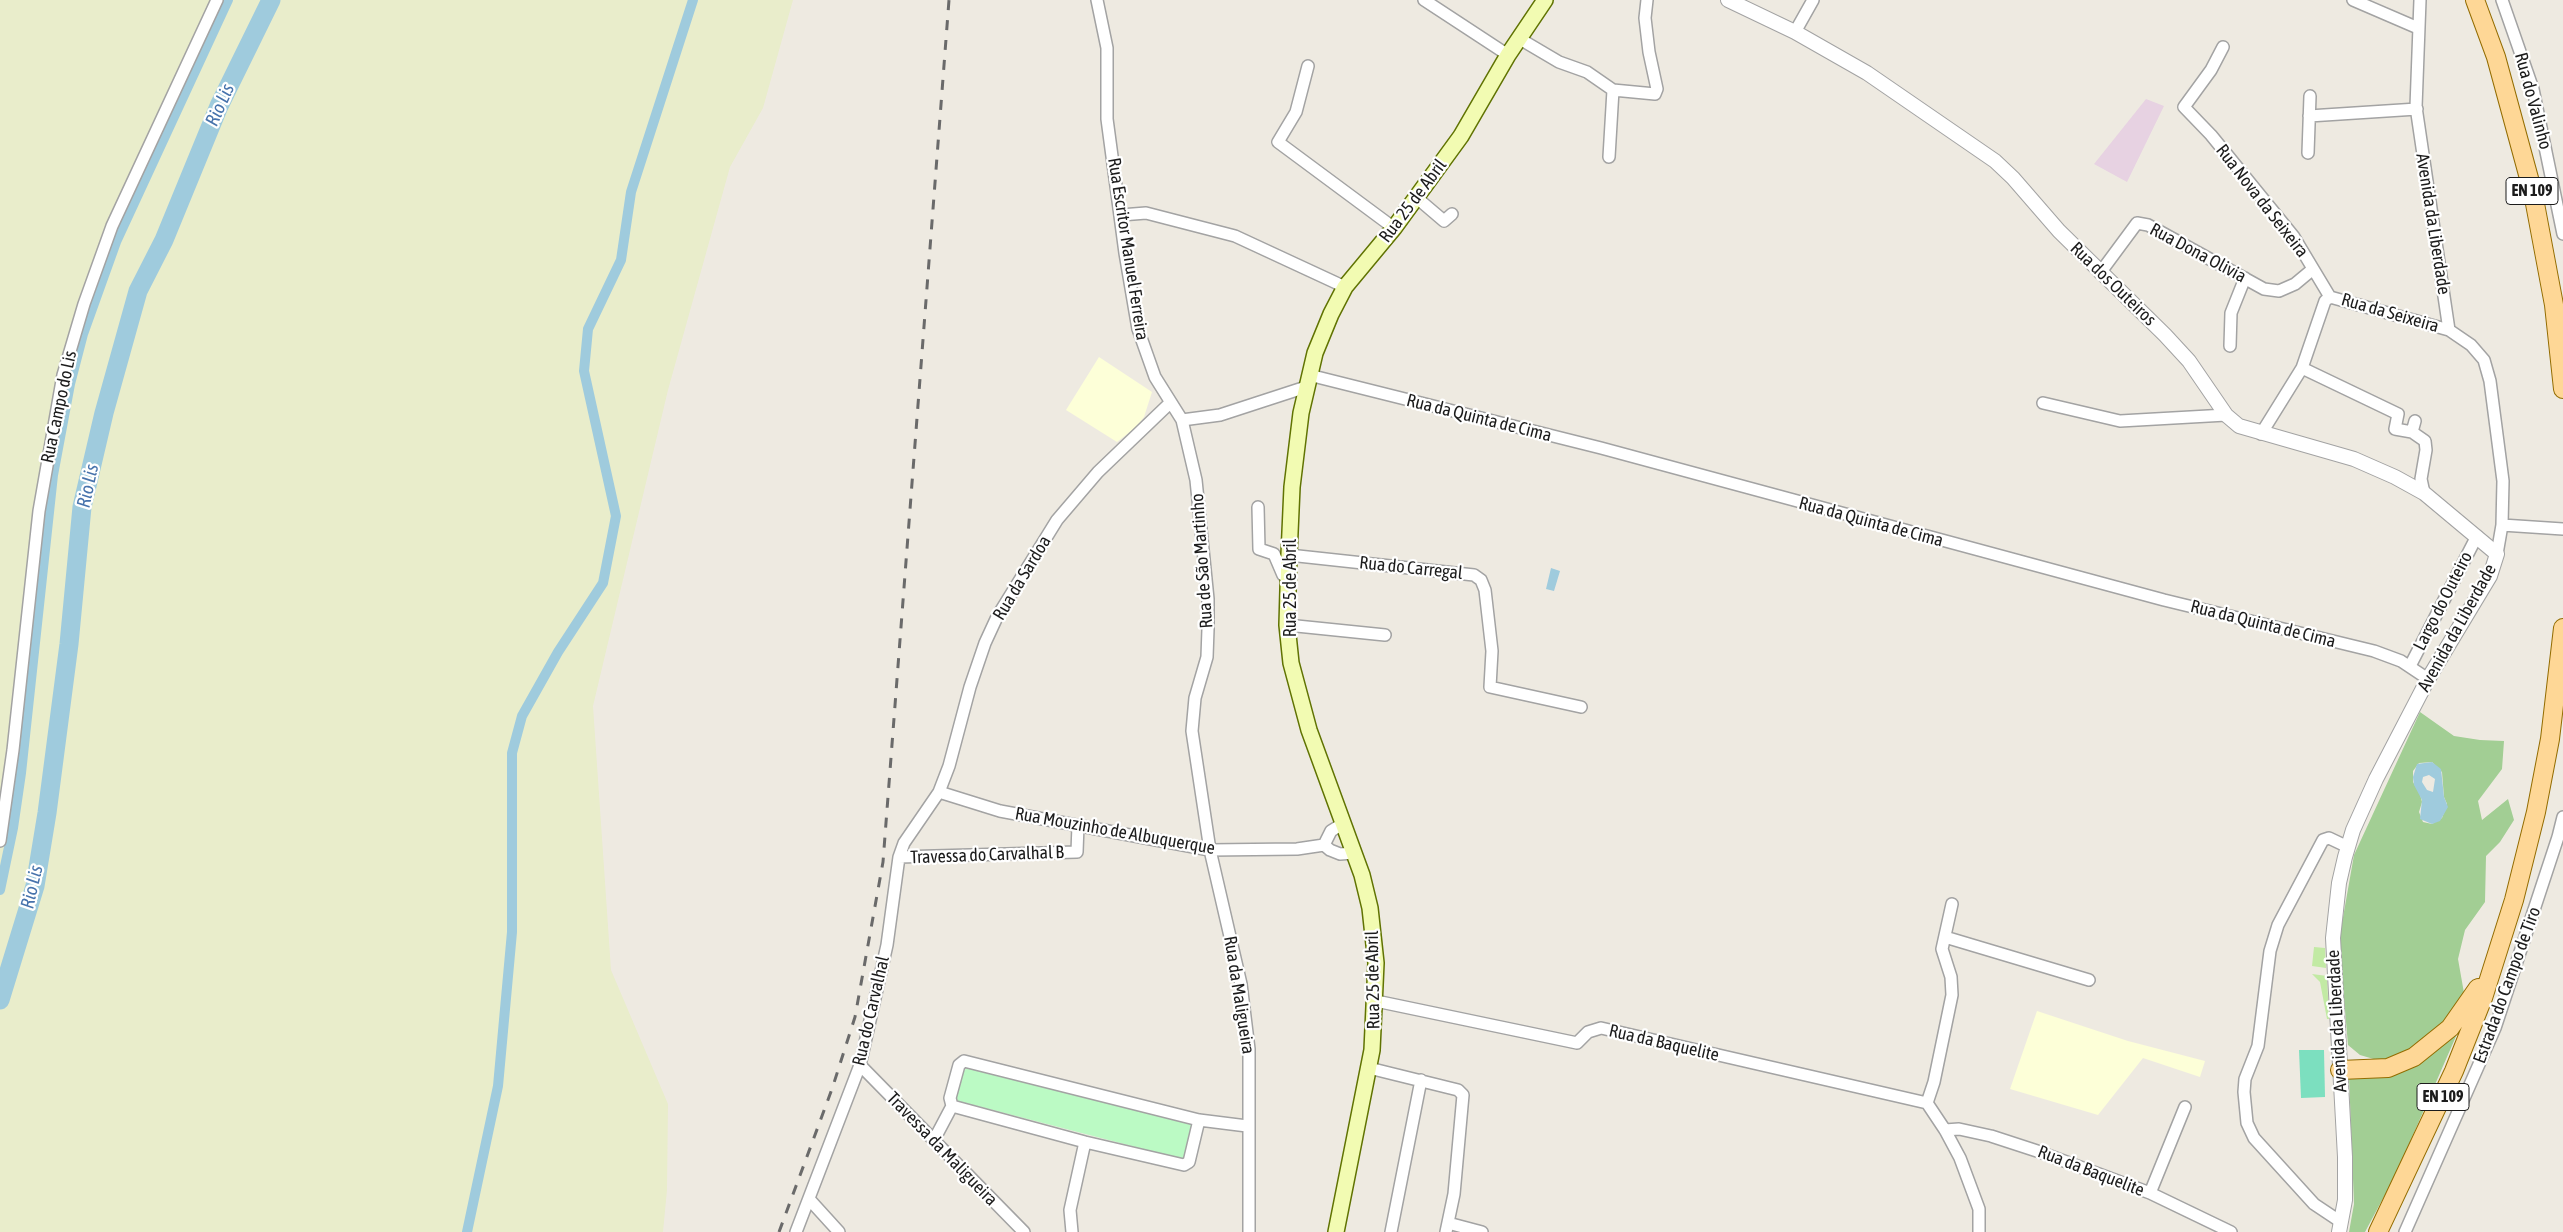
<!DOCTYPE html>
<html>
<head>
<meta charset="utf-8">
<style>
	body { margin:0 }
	canvas { display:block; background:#eeeae1 }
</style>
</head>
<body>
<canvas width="2563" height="1232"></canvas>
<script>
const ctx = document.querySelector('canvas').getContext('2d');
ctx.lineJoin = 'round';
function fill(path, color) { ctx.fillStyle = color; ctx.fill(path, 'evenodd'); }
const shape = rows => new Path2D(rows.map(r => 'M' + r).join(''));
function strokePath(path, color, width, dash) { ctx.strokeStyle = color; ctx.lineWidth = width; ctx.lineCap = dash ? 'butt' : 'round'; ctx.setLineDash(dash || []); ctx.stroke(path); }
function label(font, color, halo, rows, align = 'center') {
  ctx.font = font + ' "Asap Condensed",sans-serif'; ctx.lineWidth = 4.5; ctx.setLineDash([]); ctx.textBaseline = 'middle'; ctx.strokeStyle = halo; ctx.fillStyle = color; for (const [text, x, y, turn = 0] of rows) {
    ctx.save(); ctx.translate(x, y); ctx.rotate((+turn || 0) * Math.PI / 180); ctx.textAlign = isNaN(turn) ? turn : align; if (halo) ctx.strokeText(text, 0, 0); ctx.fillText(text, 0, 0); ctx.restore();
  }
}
fill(shape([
	[2146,99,2164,106,2127,182,2094,164]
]), '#e7d2e2');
fill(shape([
	[1099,357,1152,392,1144,417,1136,427,1117,442,1066,410],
	[2037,1011,2128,1041,2205,1061,2200,1077,2143,1058,2098,1115,2010,1089]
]), '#fdffd8');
fill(shape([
	[0,0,793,0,763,108,730,167,668,390,593,706,611,970,668,1104,667,1190,663,1232,0,1232]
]), '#e9edcb');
fill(shape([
	[2314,947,2325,948,2326,968,2312,966],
	[2312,974,2327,976,2329,1019,2327,1019,2320,982]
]), '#c2eaa4');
fill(shape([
	[2420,712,2454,736,2480,740,2504,741,2502,769,2478,801,2482,820,2508,799,2514,820,2500,842,2486,856,2485,902,2465,930,2458,959,2464,993,2436,1032,2416,1048,2387,1059,2377,1060,2360,1055,2348,1045,2339,940,2354,855],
	[2432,762,2442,772,2444,797,2447,804,2442,818,2432,824,2423,822,2419,812,2422,802,2420,794,2413,782,2413,771,2419,763],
	[2457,1034,2396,1174,2365,1232,2349,1232,2354,1204,2349,1077,2424,1058]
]), '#a2ce94');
fill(shape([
	[970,1066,1191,1124,1194,1126,1185,1157,1182,1159,958,1101,956,1095,963,1071]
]), '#bbfac4');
fill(shape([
	[2299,1050,2324,1050,2325,1097,2301,1098]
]), '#7cdfbf');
fill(shape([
	[1551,568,1560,571,1554,591,1546,589],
	[2432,762,2441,769,2444,797,2448,807,2440,821,2432,824,2420,819,2422,800,2414,785,2413,777,2417,764],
	[2429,775,2435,779,2433,792,2427,790,2422,782,2423,777]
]), '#9fcbdd');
strokePath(shape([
	[0,890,13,828,21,773,53,475,70,384,83,334,116,242,228,0],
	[467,1232,498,1086,512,932,512,753,522,716,558,652,603,583,616,516,584,371,588,329,621,260,631,192,693,0]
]), '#9fcbdd', 10);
strokePath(shape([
	[0,1000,35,886,47,813,69,644,82,507,104,413,138,291,164,240,219,106,271,0]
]), '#9fcbdd', 19);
const minor = shape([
	[1097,0,1107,48,1107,119,1125,253,1138,329,1155,377,1182,420,1196,480,1208,599,1208,629,1207,657,1195,698,1192,731,1210,850,1241,984,1249,1049,1249,1232],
	[1424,0,1508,55],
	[2353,0,2418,28],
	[2420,0,2416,107,2449,330],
	[2502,0,2533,89,2563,234],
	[1795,32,1813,0],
	[1520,39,1559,62,1587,72,1613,90,1655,94,1657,89,1649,52,1645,18,1647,0],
	[2223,47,2211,70,2184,107,2211,135,2294,237,2330,297],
	[1308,66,1296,112,1278,142,1394,228],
	[2309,116,2417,109],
	[2308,153,2310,96],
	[1609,157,1613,90],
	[1417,198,1444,221,1452,214],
	[1121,215,1146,213,1235,236,1345,287],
	[2100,273,2137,223,2148,225,2264,289,2279,291,2295,284,2313,269],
	[2330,297,2449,330,2471,345,2484,360,2490,381,2503,481,2502,525,2497,554],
	[2230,346,2231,313,2245,278],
	[2302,368,2398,414,2395,429,2412,432],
	[1309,375,1601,448,2164,600,2374,651,2401,661,2428,679],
	[2043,403,2120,421,2226,415],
	[1182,420,1220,415,1306,387],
	[2415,421,2412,432,2425,441,2426,450,2421,479,2424,493],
	[2261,434,2302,368,2325,301,2330,297],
	[1258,507,1259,549,1274,554,1283,575,1288,577],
	[2502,525,2563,529],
	[1289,555,1474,575,1481,580,1485,590,1492,651,1490,687,1581,707],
	[1287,625,1385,635],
	[2410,666,2477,536],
	[939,792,1000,811,1210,850,1297,849,1324,845],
	[0,841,13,750,39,511,63,375,84,304,112,226,217,0],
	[1324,845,1330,850,1340,854,1354,853],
	[1324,845,1331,831,1344,823],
	[899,857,1077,852,1078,825],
	[1952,904,1942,949,1951,977,1952,995,1934,1082,1927,1103,1945,1130,1960,1158,1979,1209,1979,1232],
	[1945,937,2089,980],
	[1376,1001,1577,1043,1588,1032,1601,1028,1927,1103],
	[860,1065,1024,1232],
	[1369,1068,1458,1090,1463,1095,1454,1194,1446,1232],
	[1199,1120,1189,1162,1184,1165,1085,1142,952,1106,950,1098,959,1065,964,1061,1199,1120,1247,1126],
	[1945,1130,1959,1129,1991,1136,2037,1151,2150,1193,2231,1232],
	[934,1140,952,1106],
	[2150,1193,2185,1107],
	[809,1199,839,1232],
	[2341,1222,2314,1204,2254,1138,2247,1123,2244,1092,2245,1079,2258,1046,2270,951,2278,925,2323,840,2329,838,2348,847],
	[1448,1223,1482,1232],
	[796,1232,860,1065,887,945,899,857,904,843,939,792,949,766,970,687,985,643,997,617,1057,520,1098,472,1170,403],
	[1072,1232,1070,1210,1085,1142],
	[1391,1232,1421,1080],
	[2405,1232,2495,1028,2558,837,2563,817]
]);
const tertiary = shape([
	[1728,0,1795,32,1867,73,1995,161,2013,178,2059,231,2165,335,2189,361,2226,415,2239,426,2354,459,2395,477,2424,493,2497,554,2490,576,2428,679,2376,779,2353,830,2345,857,2339,883,2333,938,2345,1157,2345,1200,2339,1232]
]);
const secondary = shape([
	[1336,1232,1372,1050,1376,963,1370,908,1362,875,1309,730,1291,663,1287,625,1289,555,1292,487,1301,413,1315,353,1331,314,1345,287,1394,228,1461,136,1508,55,1545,0]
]);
const primary = shape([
	[2475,0,2496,57,2533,193,2554,305,2563,389],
	[2340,1070,2388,1068,2414,1057,2450,1028,2478,988],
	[2378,1232,2454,1071,2483,998,2514,900,2536,812,2550,739,2563,628]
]);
strokePath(minor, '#a3a3a3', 14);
strokePath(tertiary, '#a3a3a3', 16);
strokePath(secondary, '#607302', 18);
strokePath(primary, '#936c00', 20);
strokePath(minor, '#fff', 11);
strokePath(tertiary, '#fff', 14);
strokePath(secondary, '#f2fbb2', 15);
strokePath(primary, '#fed796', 18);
strokePath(shape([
	[779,1232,832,1089,855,1017,883,862,949,0]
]), '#6a6a6a', 3, [10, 10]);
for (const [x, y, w] of [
	[2532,191,52],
	[2443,1097,52]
]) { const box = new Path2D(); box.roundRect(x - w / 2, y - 13.5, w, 27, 4); ctx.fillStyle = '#fff'; ctx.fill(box); strokePath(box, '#1c1c1c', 1); }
label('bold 16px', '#1c1c1c', null, [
	["EN 109",2532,191],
	["EN 109",2443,1097]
]);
label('18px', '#1c1c1c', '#fff', [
	["Rua do Valinho",2533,101,75],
	["Rua 25 de Abril",1413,201,-53],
	["Rua Nova da Seixeira",2262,201,52],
	["Avenida da Liberdade",2433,224,81],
	["Rua Escritor Manuel Ferreira",1128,249,81],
	["Rua Dona Olivia",2198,253,28],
	["Rua dos Outeiros",2113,284,44],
	["Rua da Seixeira",2390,313,16],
	["Rua Campo do Lis",59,407,-78],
	["Rua da Quinta de Cima",1479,418,14],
	["Rua da Quinta de Cima",1871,522,15],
	["Rua de São Martinho",1202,561,-94],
	["Rua do Carregal",1411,568,6],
	["Rua da Sardoa",1022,578,-59],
	["Rua 25 de Abril",1290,588,-90],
	["Largo do Outeiro",2443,601,-63],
	["Rua da Quinta de Cima",2263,624,14],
	["Avenida da Liberdade",2457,628,-61],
	["Rua Mouzinho de Albuquerque",1115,831,10],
	["Travessa do Carvalhal B",987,855,-2],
	["Rua 25 de Abril",1373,980,-91],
	["Estrada do Campo de Tiro",2507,985,-70],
	["Rua da Maligueira",1239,995,81],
	["Rua do Carvalhal",871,1011,-77],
	["Avenida da Liberdade",2337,1021,-93],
	["Rua da Baquelite",1664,1043,13],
	["Travessa da Maligueira",942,1149,46],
	["Rua da Baquelite",2091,1171,21]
]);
label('italic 19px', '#4773ac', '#fff', [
	["Rio Lis",220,105,-66],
	["Rio Lis",88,486,-78],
	["Rio Lis",32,887,-77]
]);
</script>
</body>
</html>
